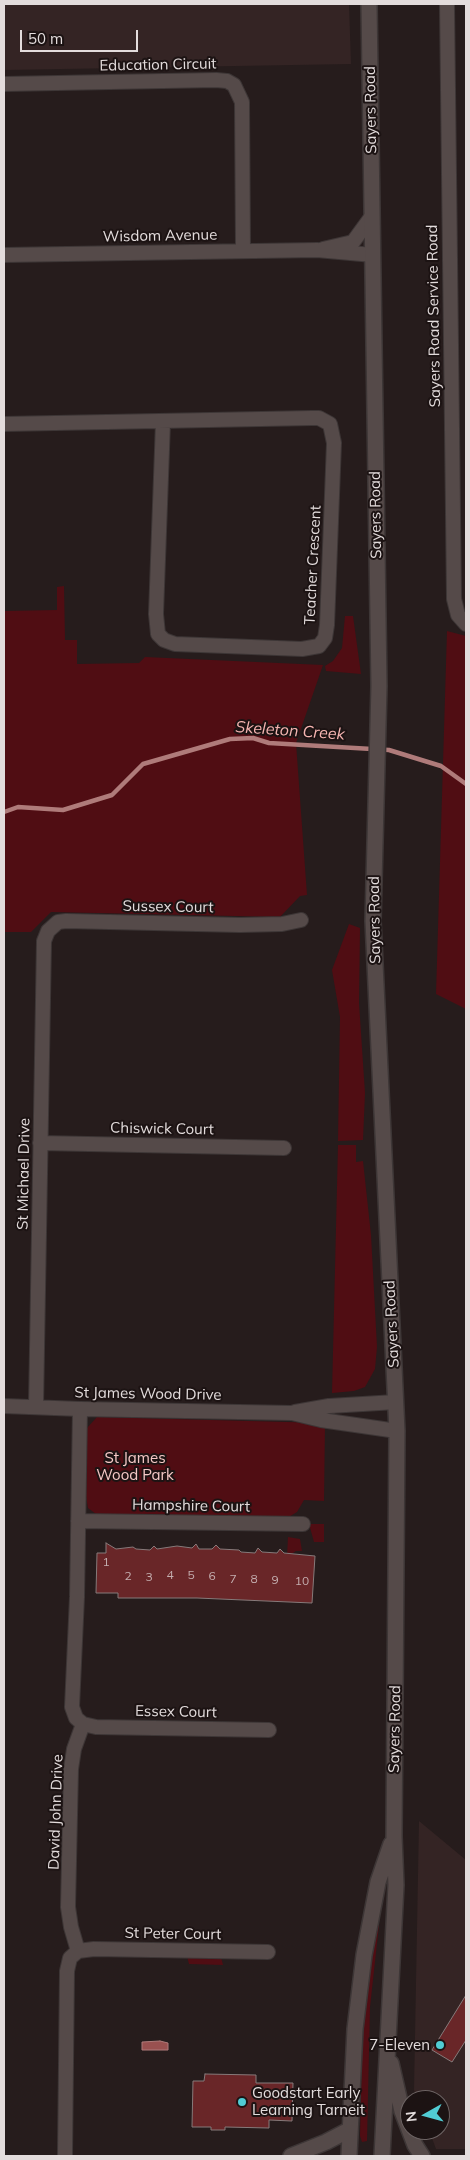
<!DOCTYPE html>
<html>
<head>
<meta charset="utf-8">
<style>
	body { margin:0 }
	#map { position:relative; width:470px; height:2160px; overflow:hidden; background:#261c1c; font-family:Mulish,sans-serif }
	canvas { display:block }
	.frame { position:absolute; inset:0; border:5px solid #e3dcdc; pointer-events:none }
	.north { position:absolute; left:400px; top:2090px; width:50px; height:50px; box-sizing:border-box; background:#1c1313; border:1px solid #6c6363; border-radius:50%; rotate:263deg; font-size:14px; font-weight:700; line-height:20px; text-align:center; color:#e3dcdc }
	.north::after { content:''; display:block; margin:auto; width:18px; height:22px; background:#51ccd4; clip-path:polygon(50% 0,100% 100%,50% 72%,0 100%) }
	.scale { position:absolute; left:20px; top:30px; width:118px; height:22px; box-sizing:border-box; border:2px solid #e3dcdc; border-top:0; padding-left:6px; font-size:15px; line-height:18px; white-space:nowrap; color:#e3dcdc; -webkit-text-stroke:4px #1c1313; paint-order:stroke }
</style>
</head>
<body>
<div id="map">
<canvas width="470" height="2160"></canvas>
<div class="frame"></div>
<div class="north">N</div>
<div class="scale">50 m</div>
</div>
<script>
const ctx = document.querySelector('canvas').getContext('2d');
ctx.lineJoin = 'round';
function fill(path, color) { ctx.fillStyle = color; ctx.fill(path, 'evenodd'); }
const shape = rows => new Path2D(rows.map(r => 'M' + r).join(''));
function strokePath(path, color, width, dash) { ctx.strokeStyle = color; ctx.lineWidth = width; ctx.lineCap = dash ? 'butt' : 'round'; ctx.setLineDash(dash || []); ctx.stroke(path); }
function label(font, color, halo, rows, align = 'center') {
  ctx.font = font + ' Mulish,sans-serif'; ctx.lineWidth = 4; ctx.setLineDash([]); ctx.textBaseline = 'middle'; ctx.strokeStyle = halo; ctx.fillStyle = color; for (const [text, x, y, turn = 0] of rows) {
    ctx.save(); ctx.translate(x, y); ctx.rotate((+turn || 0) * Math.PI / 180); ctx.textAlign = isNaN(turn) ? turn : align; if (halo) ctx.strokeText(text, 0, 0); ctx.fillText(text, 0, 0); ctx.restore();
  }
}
fill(shape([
	[4,4,349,4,351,64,4,70],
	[419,1821,466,1860,466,2149,436,2149,429,2130,440,2130,440,2100,417,2100,414,2090]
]), '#342424');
fill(shape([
	[64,586,65,640,77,640,77,664,139,663,145,657,323,665,296,743,307,895,300,896,280,917,51,912,31,932,4,932,4,611,57,610,57,587],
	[345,616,353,616,361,674,326,671,325,666,333,661,342,648],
	[447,631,466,636,466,1009,436,994],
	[349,924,360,928,359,1003,365,1093,363,1140,338,1141,340,1017,332,970],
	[338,1145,356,1145,356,1162,363,1161,371,1235,377,1347,375,1369,365,1387,354,1391,332,1393],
	[97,1417,325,1423,324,1501,304,1500,297,1512,287,1518,96,1514,88,1508,86,1496,87,1428],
	[309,1524,324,1524,324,1542,314,1542],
	[288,1537,300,1539,302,1551,296,1551,287,1557],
	[378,1902,379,1925,370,2007,367,2141,362,2142,360,2136,363,2015],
	[187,1956,221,1957,223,1965,189,1964]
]), '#500d13');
const water = shape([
	[160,2041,168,2043,168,2050,142,2050,142,2042,160,2041]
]);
fill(water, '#995150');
strokePath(water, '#af7b7a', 1);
strokePath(shape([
	[4,812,18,807,63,810,112,795,143,764,230,739,253,738,269,743,389,750,441,766,466,784]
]), '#af7b7a', 4.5);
const building = shape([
	[106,1543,116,1549,133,1547,136,1549,150,1550,154,1546,157,1549,177,1546,192,1548,196,1544,199,1549,212,1549,216,1545,220,1549,239,1550,241,1552,255,1553,258,1548,262,1552,277,1553,280,1549,284,1553,315,1556,312,1603,197,1598,118,1598,118,1593,96,1593,97,1553,106,1553,106,1543],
	[466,1995,466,2040,452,2062,432,2050,466,1995],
	[205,2074,256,2075,256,2083,293,2083,292,2121,269,2120,269,2128,225,2127,225,2130,211,2130,211,2127,192,2127,193,2081,204,2081,205,2074]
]);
fill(building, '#692628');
strokePath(building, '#867a7a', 1);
const street = shape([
	[447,4,454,599,458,615,466,624],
	[4,84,216,80,227,81,234,85,242,102,243,251],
	[323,249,353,242,372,216],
	[4,255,317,250,373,255],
	[4,424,312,418,319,418,330,424,334,443,327,625,325,638,319,646,302,649,175,644,164,640,158,634,156,614,163,422],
	[40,1143,284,1148],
	[4,1406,80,1409,292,1413,321,1420,397,1431],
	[36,1407,44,941,48,931,58,922,66,921,240,925,282,924,301,920],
	[295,1412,329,1406,396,1402],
	[78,1521,303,1524],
	[83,1724,96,1727,269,1730],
	[78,1951,94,1949,268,1952],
	[65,2156,67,1971,70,1958,78,1951,71,1927,68,1907,71,1769,74,1749,83,1724,76,1718,72,1707,77,1597,80,1409]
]);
const secondary = shape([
	[369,4,379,686,373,921,397,1431,394,1836,396,1885,382,2156],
	[391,2063,402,2111,415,2145,422,2156],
	[291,2156,326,2142,349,2130],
	[349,2156,355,2029,364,1955,378,1882,391,1844]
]);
strokePath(street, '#3d3636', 16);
strokePath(secondary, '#3d3636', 18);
strokePath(street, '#554a49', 14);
strokePath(secondary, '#554a49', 15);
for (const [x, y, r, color] of [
	[440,2045,5,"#51ccd4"],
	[242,2102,5,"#51ccd4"]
]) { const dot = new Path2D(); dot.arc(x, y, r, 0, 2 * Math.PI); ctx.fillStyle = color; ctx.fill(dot); strokePath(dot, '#1c1313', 2); }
label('12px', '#c4aeaf', null, [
	["1",106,1562],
	["4",170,1575],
	["5",191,1575],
	["2",128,1576],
	["6",212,1576],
	["3",149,1577],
	["7",233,1579],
	["8",254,1579],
	["9",275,1580],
	["10",302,1581]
]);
label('15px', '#e3dcdc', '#1c1313', [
	["Education Circuit",158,65,-1],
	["Sayers Road",371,110,-91],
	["Wisdom Avenue",160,236,-1],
	["Sayers Road Service Road",434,316,-91],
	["Sayers Road",376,515,-91],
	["Teacher Crescent",313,565,-87],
	["Sussex Court",168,907,1],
	["Sayers Road",375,920,-91],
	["Chiswick Court",162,1129,1],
	["St Michael Drive",24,1174,-89],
	["Sayers Road",392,1324,-93],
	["St James Wood Drive",148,1394,1],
	["Hampshire Court",191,1506,1],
	["Essex Court",176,1712,1],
	["Sayers Road",395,1729,-89],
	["David John Drive",56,1812,-88],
	["St Peter Court",173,1934,1]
]);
label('15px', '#f5c8c6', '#1c1313', [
	["St James",135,1458],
	["Wood Park",135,1475]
]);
label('15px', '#e3dcdc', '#1c1313', [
	["7-Eleven",430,2045],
	["Goodstart Early",252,2093,"left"],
	["Learning Tarneit",252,2110,"left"]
], 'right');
label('italic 16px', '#f6b5b2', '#1c1313', [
	["Skeleton Creek",290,731,4]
]);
</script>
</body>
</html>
